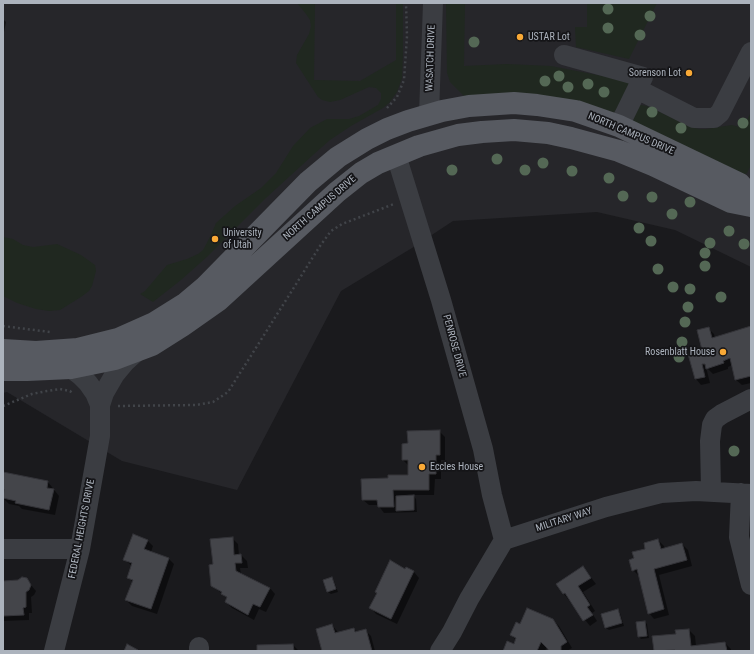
<!DOCTYPE html>
<html>
<head>
<meta charset="utf-8">
<style>
	body { margin:0 }
	#map { position:relative; width:754px; height:654px; overflow:hidden; background:#1a1a1d; font-family:"Roboto Condensed",sans-serif }
	canvas { display:block }
	.frame { position:absolute; inset:0; border:4px solid #acb3bd; pointer-events:none }
</style>
</head>
<body>
<div id="map">
<canvas width="754" height="654"></canvas>
<div class="frame"></div>
</div>
<script>
const ctx = document.querySelector('canvas').getContext('2d');
ctx.lineJoin = 'round';
function fill(path, color) { ctx.fillStyle = color; ctx.fill(path, 'evenodd'); }
const shape = rows => new Path2D(rows.map(r => 'M' + r).join(''));
function strokePath(path, color, width, dash) { ctx.strokeStyle = color; ctx.lineWidth = width; ctx.lineCap = dash ? 'butt' : 'round'; ctx.setLineDash(dash || []); ctx.stroke(path); }
function label(font, color, halo, rows, align = 'center') {
  ctx.font = font + ' "Roboto Condensed",sans-serif'; ctx.lineWidth = 3.5; ctx.setLineDash([]); ctx.textBaseline = 'middle'; ctx.strokeStyle = halo; ctx.fillStyle = color; for (const [text, x, y, turn = 0] of rows) {
    ctx.save(); ctx.translate(x, y); ctx.rotate((+turn || 0) * Math.PI / 180); ctx.textAlign = isNaN(turn) ? turn : align; if (halo) ctx.strokeText(text, 0, 0); ctx.fillText(text, 0, 0); ctx.restore();
  }
}
fill(shape([
	[3,3,751,3,751,267,675,230,597,212,453,221,412,248,341,291,237,490,122,461,7,392,3,393]
]), '#26262a');
fill(shape([
	[297,3,315,3,314,80,360,81,396,60,396,3,403,3,403,53,402,78,397,92,389,103,383,108,351,126,330,140,313,155,266,198,208,256,181,280,153,302,140,294,145,291,167,265,187,259,198,254,203,250,210,237,216,223,235,206,261,188,276,173,293,146,310,128,327,119,349,119,359,116,378,105,381,99,381,93,376,88,369,87,340,100,330,102,322,100,318,97,296,63,297,55,309,34,311,26,310,20,306,14],
	[446,3,465,3,464,66,507,64,551,66,628,81,630,84,617,109,613,113,479,99,464,96,450,82,447,73],
	[587,3,657,3,629,59,576,47,575,27,587,27],
	[641,105,647,106,691,127,699,129,706,129,732,125,743,128,751,112,751,167,750,167,747,173,743,175,634,123,633,120,638,106],
	[3,237,13,239,23,245,33,247,57,244,81,255,95,265,96,271,92,286,89,291,81,297,60,310,49,311,36,309,17,303,3,296]
]), '#202820');
fill(shape([
	[3,19,6,22,3,37],
	[751,327,751,383,742,385,736,380,732,365,728,367,728,369,713,374,706,367,710,383,701,385,696,379,689,354,703,350,708,328,714,334,715,338],
	[439,431,445,437,445,460,441,460,441,479,435,479,434,495,413,495,416,499,417,512,384,513,378,505,369,505,363,500,389,479,409,476,409,466,403,460],
	[3,473,48,482,59,496,55,515,22,509,19,506,9,504,3,498,4,493,3,491],
	[232,538,238,544,239,555,241,555,247,561,248,568,240,568,241,574,270,588,275,594,266,612,259,609,254,620,232,608,226,602,228,599,212,585,215,565],
	[147,540,153,546,151,552,168,558,174,564,157,614,132,606,126,600,133,582,128,577,132,566,124,559],
	[658,540,664,546,665,549,682,544,688,550,692,566,659,575,669,615,654,619,649,613,639,576,633,570,635,559],
	[583,567,596,584,583,592,595,611,592,613,597,621,590,626,564,594],
	[406,568,414,572,419,578,397,624,376,614,371,608],
	[332,578,334,581,338,592,331,594,328,592,325,581],
	[26,579,36,591,34,595,31,597,32,613,29,613,29,620,3,621,3,582],
	[618,610,620,613,624,626,609,630,606,628,602,615],
	[553,620,559,626,572,648,567,651,549,651,547,646,545,651,504,651,514,645,516,640,511,635,520,625],
	[645,622,647,624,649,638,641,639,639,637],
	[332,625,337,631,338,633,354,629,357,632,365,630,371,636,375,651,323,651],
	[689,630,695,636,696,646,725,643,731,649,731,651,655,651,653,637,677,635],
	[293,645,299,651,258,651]
]), '#0007');
const building = shape([
	[751,326,751,376,735,380,730,358,723,361,724,363,706,369,705,364,702,364,705,377,695,379,688,354,702,350,697,330,709,327,712,338,751,326],
	[440,430,440,455,436,455,436,474,429,474,429,490,393,490,394,507,378,507,377,500,362,500,361,479,388,478,388,475,408,475,408,460,402,460,402,444,408,443,407,431,440,430],
	[3,472,48,481,47,488,54,489,49,510,15,503,16,501,3,498,4,489,3,489,3,472],
	[414,495,414,510,396,511,396,496,414,495],
	[133,534,148,540,144,549,169,558,151,609,125,600,133,580,127,578,132,563,123,560,133,534],
	[233,537,234,555,241,554,242,563,235,563,236,571,270,588,260,607,253,604,248,615,225,602,227,597,221,594,222,592,211,586,209,565,213,564,210,539,233,537],
	[658,539,661,549,682,543,687,560,654,569,664,609,648,614,637,569,632,571,629,560,634,558,632,552,645,549,644,543,658,539],
	[390,560,405,569,406,567,414,571,391,619,369,608,377,593,375,592,390,560],
	[583,566,591,578,578,586,590,605,587,607,593,615,583,621,565,593,563,594,556,584,583,566],
	[22,577,27,578,31,585,29,590,26,592,26,607,23,608,24,615,3,616,3,581,18,580,22,577],
	[332,577,336,589,327,592,323,580,332,577],
	[527,608,553,619,567,642,561,646,561,651,548,651,548,649,541,642,537,651,503,651,507,641,514,644,516,638,510,635,516,622,520,624,527,608],
	[618,609,622,623,605,628,601,614,618,609],
	[645,621,647,636,638,637,636,622,645,621],
	[332,624,335,633,354,628,355,632,366,629,372,651,322,651,316,629,332,624],
	[689,629,691,646,725,642,727,651,675,651,675,650,654,651,652,636,676,634,675,630,689,629],
	[127,644,138,650,137,651,124,651,127,644],
	[293,644,294,651,257,651,257,645,293,644]
]);
fill(building, '#44454a');
strokePath(building, '#343439', 1);
strokePath(shape([
	[387,108,397,97,404,80,407,36,406,3],
	[3,326,50,332],
	[3,406,32,394,47,391,60,389,70,391,72,393],
	[118,406,196,405,213,402,228,392,259,343,320,246,331,231,342,224,394,204]
]), '#414449', 2.5, [2, 3]);
strokePath(shape([
	[564,55,643,77,619,126],
	[637,89,694,118,714,118,720,113,751,52],
	[429,114,433,3],
	[396,155,441,300,483,449,492,495,504,540],
	[71,368,80,375,88,383,95,393,100,405],
	[711,491,710,441,712,425,715,419,722,414,751,399],
	[741,493,739,537,751,585],
	[3,549,80,549],
	[54,651,80,549,100,436,100,405,104,393,115,374,125,362,136,352],
	[199,651,199,647],
	[440,651,452,632,469,599,504,540,606,507,661,493,696,491,751,494]
]), '#3b3d42', 20);
strokePath(shape([
	[3,350,36,352,78,349,118,339,154,323,186,303,205,287,308,182,338,157,367,139,387,129,408,121,442,111,469,106,514,103,537,105,576,111,619,126,740,184,751,197],
	[3,370,27,370,71,368,115,359,152,345,182,326,219,300,337,192,361,173,378,163,419,146,458,135,482,132,514,130,548,133,571,138,619,151,653,165,731,202,751,206]
]), '#575a61', 22);
ctx.fillStyle = '#546855';
for (const [x, y] of [
	[608,9],
	[650,16],
	[608,28],
	[640,35],
	[474,42],
	[559,76],
	[545,81],
	[588,84],
	[568,87],
	[604,92],
	[652,112],
	[743,123],
	[681,128],
	[497,159],
	[543,163],
	[452,170],
	[525,170],
	[572,171],
	[609,178],
	[623,196],
	[652,197],
	[690,202],
	[672,214],
	[639,228],
	[729,231],
	[651,241],
	[710,243],
	[744,244],
	[705,253],
	[705,266],
	[658,269],
	[673,287],
	[690,289],
	[721,297],
	[688,307],
	[685,322],
	[682,342],
	[679,357],
	[734,451]
]) { ctx.beginPath(); ctx.arc(x, y, 5.5, 0, 2 * Math.PI); ctx.fill(); }
for (const [x, y, r, color] of [
	[520,37,4,"#f9a936"],
	[689,73,4,"#f9a936"],
	[215,239,4,"#f9a936"],
	[723,352,4,"#f9a936"],
	[422,467,4,"#f9a936"]
]) { const dot = new Path2D(); dot.arc(x, y, r, 0, 2 * Math.PI); ctx.fillStyle = color; ctx.fill(dot); strokePath(dot, '#151518', 1.5); }
label('10px', '#acb3bd', '#151518', [
	["USTAR Lot",528,37],
	["Sorenson Lot",681,73,"right"],
	["University",223,233],
	["of Utah",223,245],
	["Rosenblatt House",715,352,"right"],
	["Eccles House",430,467]
], 'left');
label('10px', '#acb3bd', '#151518', [
	["WASATCH DRIVE",431,58,-88],
	["NORTH CAMPUS DRIVE",631,134,23],
	["NORTH CAMPUS DRIVE",320,208,-41],
	["PENROSE DRIVE",454,346,75],
	["MILITARY WAY",564,520,-18],
	["FEDERAL HEIGHTS DRIVE",82,529,-79]
]);
</script>
</body>
</html>
